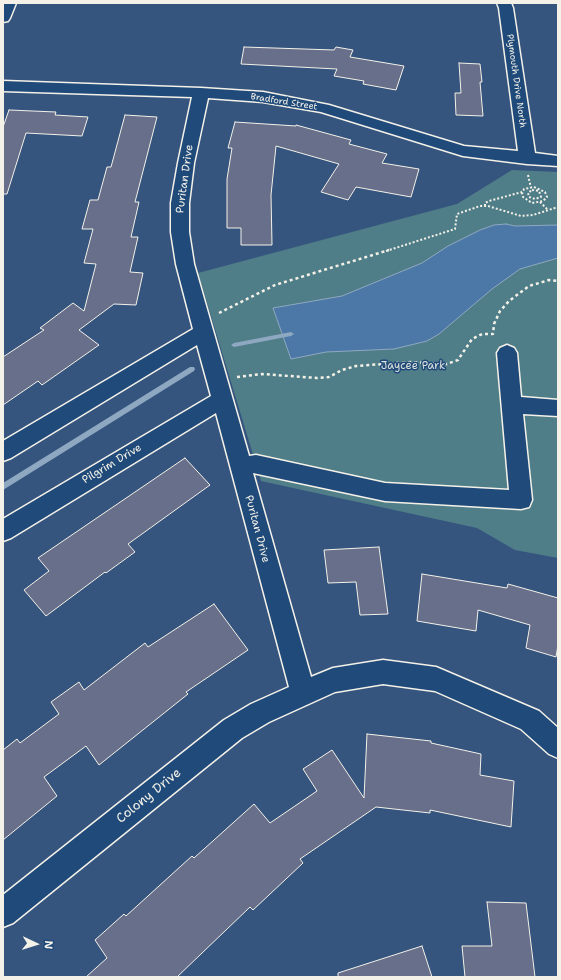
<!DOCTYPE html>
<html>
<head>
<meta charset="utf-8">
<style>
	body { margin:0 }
	#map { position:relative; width:561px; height:980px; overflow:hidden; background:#35557f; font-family:"Shantell Sans",sans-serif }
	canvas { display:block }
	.frame { position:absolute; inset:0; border:4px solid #f4f1e8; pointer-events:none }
	.north { position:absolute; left:16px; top:924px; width:40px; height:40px; -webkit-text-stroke:3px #1f4a7a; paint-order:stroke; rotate:94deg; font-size:11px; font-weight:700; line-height:16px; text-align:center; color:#f4f1e8 }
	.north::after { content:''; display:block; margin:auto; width:14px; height:18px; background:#f4f1e8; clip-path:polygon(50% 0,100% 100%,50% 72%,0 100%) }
</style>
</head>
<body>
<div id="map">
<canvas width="561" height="980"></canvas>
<div class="frame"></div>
<div class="north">N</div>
</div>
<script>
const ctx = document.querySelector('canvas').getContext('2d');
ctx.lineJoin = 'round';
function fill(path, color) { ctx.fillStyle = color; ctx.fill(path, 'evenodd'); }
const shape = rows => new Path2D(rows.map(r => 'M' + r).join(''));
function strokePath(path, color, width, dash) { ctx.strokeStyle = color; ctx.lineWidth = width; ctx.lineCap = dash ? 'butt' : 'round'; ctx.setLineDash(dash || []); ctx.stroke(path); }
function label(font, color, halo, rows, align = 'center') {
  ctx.font = font + ' "Shantell Sans",sans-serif'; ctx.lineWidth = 3; ctx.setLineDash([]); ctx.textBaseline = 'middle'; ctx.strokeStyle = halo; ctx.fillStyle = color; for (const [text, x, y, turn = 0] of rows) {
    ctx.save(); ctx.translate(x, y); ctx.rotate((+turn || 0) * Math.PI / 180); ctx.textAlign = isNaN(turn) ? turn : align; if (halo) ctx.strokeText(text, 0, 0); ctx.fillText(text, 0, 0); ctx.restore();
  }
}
fill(shape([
	[512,170,558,172,558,558,515,550,477,528,261,481,198,273,457,204]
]), '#507e88');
const water = shape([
	[506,224,515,226,558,225,558,258,520,269,492,289,439,334,427,341,394,349,326,352,291,359,273,308,342,296,422,263,448,246,480,230,494,225,506,224]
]);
fill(water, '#4c78a7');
strokePath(water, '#8fa8c1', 1);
fill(shape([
	[291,332,294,334,291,336,234,347,231,345,234,343,291,332],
	[190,367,194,367,195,369,194,371,3,490,3,483,190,367]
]), '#8fa8c1');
const building = shape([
	[244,47,334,50,336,47,353,50,350,57,404,66,396,90,363,84,364,81,334,76,337,69,241,64,244,47],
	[459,63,480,64,482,82,480,82,483,116,456,115,455,93,461,93,459,63],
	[9,110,56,112,55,115,88,117,82,136,26,133,7,194,3,194,3,127,9,110],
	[125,115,157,117,135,202,139,202,131,237,138,237,130,272,143,273,136,305,114,304,79,330,99,345,42,385,38,381,3,405,3,357,44,330,40,328,73,303,84,311,96,264,84,263,93,229,82,229,90,200,98,200,107,167,111,167,125,115],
	[235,122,296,126,296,125,351,140,349,144,387,154,382,163,419,169,411,197,356,187,348,200,321,192,339,164,276,146,271,195,272,245,241,245,241,228,227,228,227,179,232,148,228,148,235,122],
	[185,458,210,485,128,544,135,552,106,573,105,572,46,616,24,590,49,571,38,558,185,458],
	[379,547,388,614,360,615,356,582,328,583,324,550,379,547],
	[422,574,507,588,508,584,558,598,558,645,556,657,526,648,530,625,478,610,476,631,417,621,422,574],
	[214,604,248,650,186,692,188,694,99,765,86,746,44,777,57,796,3,840,3,750,17,739,20,743,59,714,51,702,79,682,84,690,145,643,148,647,214,604],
	[367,734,431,741,431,743,481,754,480,775,514,781,511,827,430,810,430,813,376,807,300,859,303,863,253,910,250,907,177,977,86,977,107,958,95,940,124,914,126,916,192,856,194,858,254,804,270,823,317,791,303,769,332,750,364,798,367,734],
	[487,902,526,903,535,977,465,977,462,946,492,946,487,902],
	[422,946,432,977,338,977,338,973,422,946]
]);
fill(building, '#676f8a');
strokePath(building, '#f4f1e8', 1);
const minor = shape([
	[3,3,16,3,10,18,8,21,3,22,3,3],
	[497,3,511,3,513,8,535,153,558,156,558,166,527,164,463,156,321,112,263,102,208,98,194,163,189,203,189,232,194,264,249,456,256,455,385,483,509,490,497,353,500,348,507,345,514,348,517,353,521,397,558,400,558,416,523,414,532,500,529,507,521,509,385,501,253,473,311,677,333,668,383,660,436,667,539,711,558,728,558,758,549,754,521,729,435,691,383,684,335,692,269,722,242,738,13,923,3,927,3,895,224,720,251,704,289,687,216,413,11,538,3,541,3,519,211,396,197,345,11,458,3,461,3,441,193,329,176,264,171,232,171,203,178,163,192,97,3,91,3,81,201,88,263,92,329,105,464,146,518,151,499,8,497,3]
]);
strokePath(minor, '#f4f1e8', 3);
strokePath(shape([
	[528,175,531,188],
	[534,187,545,192,547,197,543,201,532,203,523,197,522,194,524,189,534,187],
	[532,190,539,191,541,197,535,199,529,197,528,193,532,190],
	[540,202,548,210],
	[485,206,485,203,489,201,522,192],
	[386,251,455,229,457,214,480,206,488,206,521,216,533,215,558,207]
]), '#f4f1e8', 2, [2, 2]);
strokePath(shape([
	[219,313,275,285,389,250],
	[237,377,262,374,317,378,329,377,342,370,356,366,411,362,447,364,458,360,472,339,482,334,493,334,494,324,500,311,509,301,529,286,549,280,558,281]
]), '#f4f1e8', 2.5, [3, 3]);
fill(minor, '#1f4a7a');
label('9px', '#f4f1e8', '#1f4a7a', [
	["Plymouth Drive North",516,81,82],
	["Bradford Street",284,102,9]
]);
label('11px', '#f4f1e8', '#1f4a7a', [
	["Puritan Drive",185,179,-82],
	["Pilgrim Drive",112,464,-31],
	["Puritan Drive",257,529,75]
]);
label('11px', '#dbe0da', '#1f4a7a', [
	["Jaycee Park",413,366]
]);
label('13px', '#f4f1e8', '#1f4a7a', [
	["Colony Drive",149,796,-39]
]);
</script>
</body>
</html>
